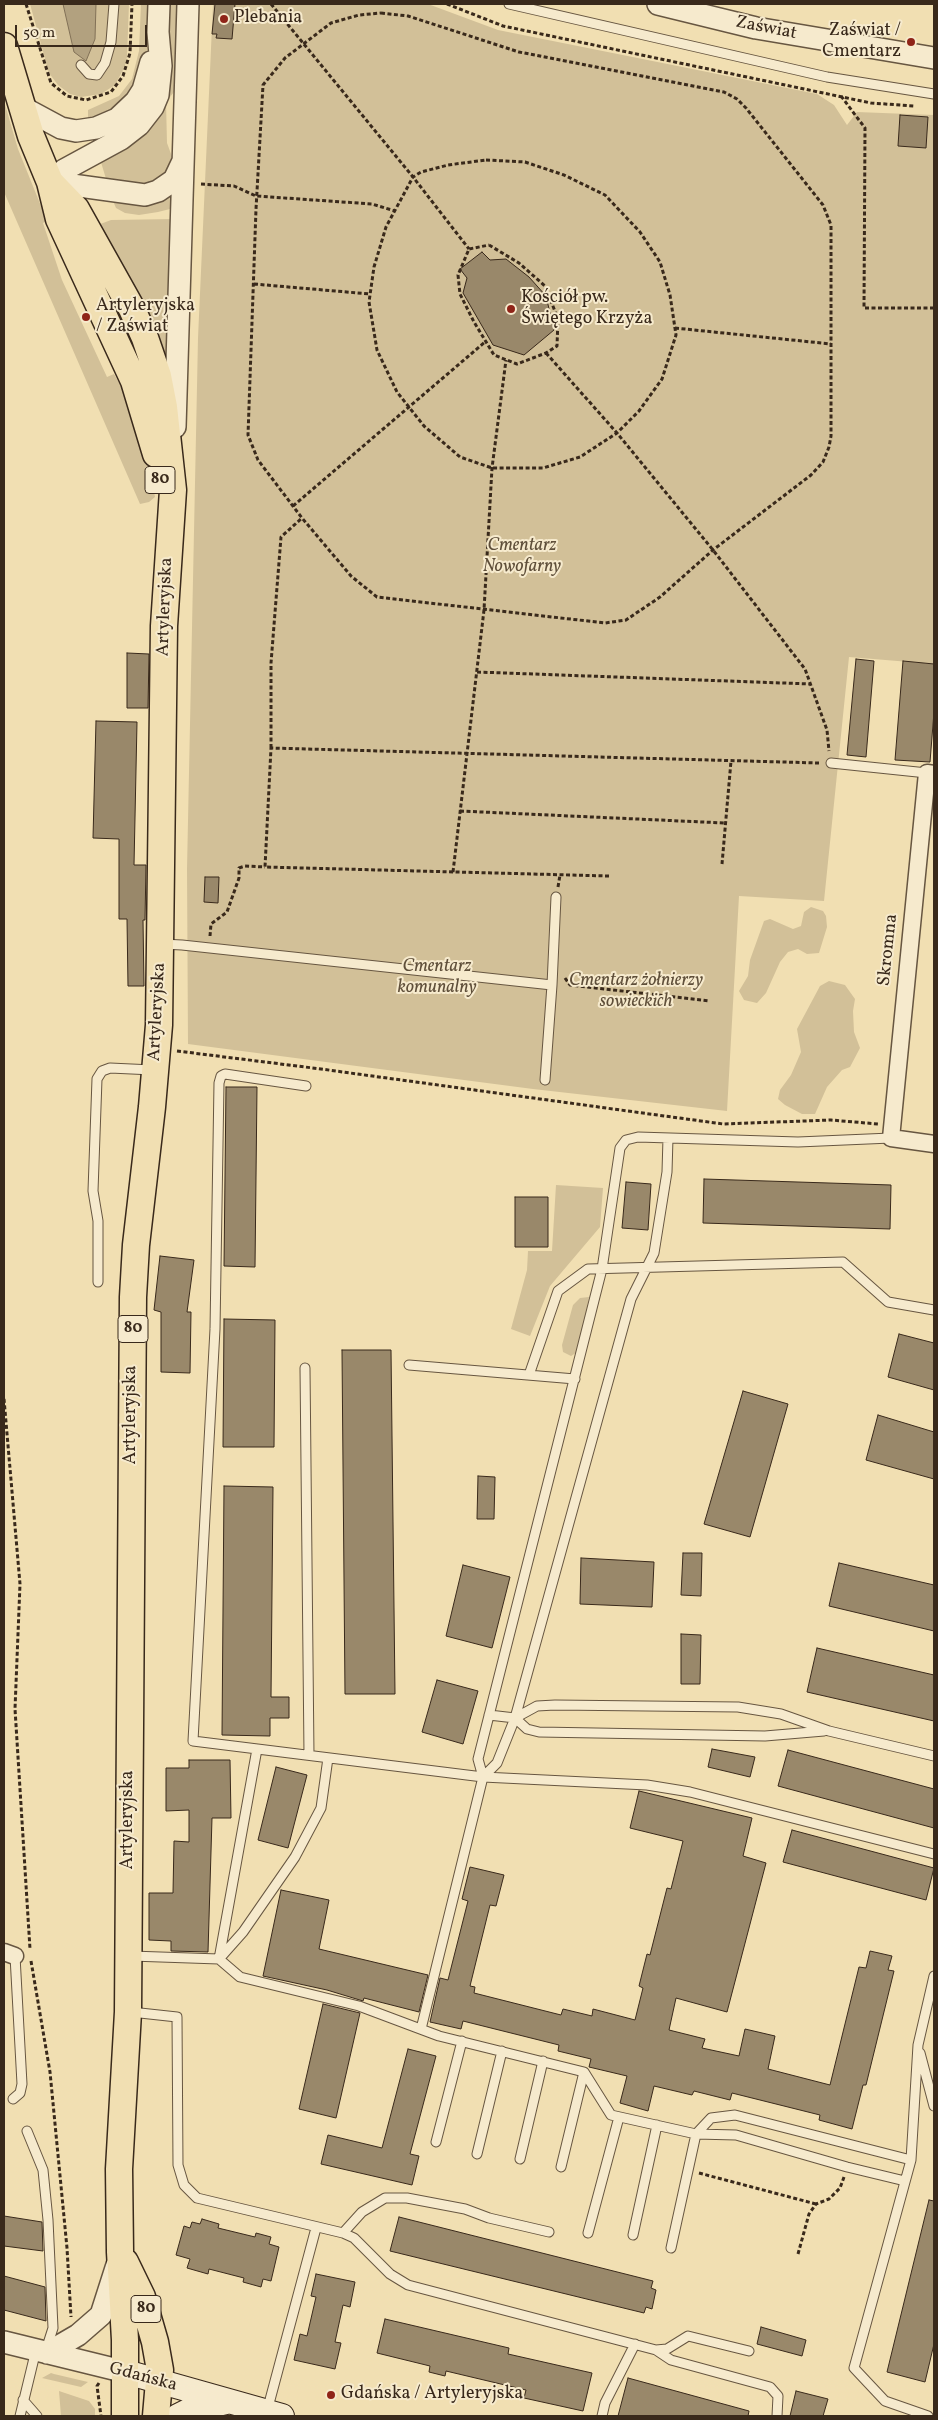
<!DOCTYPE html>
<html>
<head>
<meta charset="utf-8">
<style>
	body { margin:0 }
	#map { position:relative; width:938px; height:2420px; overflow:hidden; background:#f1dfb2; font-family:Vollkorn,serif }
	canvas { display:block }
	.frame { position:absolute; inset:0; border:5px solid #39291b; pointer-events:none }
	.scale { position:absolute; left:15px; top:25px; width:132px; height:22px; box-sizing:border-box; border:2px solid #39291b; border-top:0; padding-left:6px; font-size:15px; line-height:18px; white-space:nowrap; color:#39291b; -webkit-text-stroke:4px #f6eacd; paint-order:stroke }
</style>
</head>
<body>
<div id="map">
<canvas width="938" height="2420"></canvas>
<div class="frame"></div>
<div class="scale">50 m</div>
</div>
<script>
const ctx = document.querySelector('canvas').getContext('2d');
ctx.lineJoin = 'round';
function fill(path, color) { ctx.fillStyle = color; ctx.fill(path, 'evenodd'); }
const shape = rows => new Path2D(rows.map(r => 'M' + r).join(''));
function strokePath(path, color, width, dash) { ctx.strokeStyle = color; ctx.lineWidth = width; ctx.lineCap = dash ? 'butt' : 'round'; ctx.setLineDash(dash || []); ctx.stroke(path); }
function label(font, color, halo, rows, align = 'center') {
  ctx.font = font + ' Vollkorn,serif'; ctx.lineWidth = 4; ctx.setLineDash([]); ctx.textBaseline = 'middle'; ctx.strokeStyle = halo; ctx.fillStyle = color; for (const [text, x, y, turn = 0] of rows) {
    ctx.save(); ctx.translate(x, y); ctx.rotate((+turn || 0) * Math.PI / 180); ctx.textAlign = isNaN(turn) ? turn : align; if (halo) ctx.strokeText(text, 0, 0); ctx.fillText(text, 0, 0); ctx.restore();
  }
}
fill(shape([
	[30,4,129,4,127,57,124,68,115,85,101,94,81,97,70,94,58,85,49,73],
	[141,4,148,4,147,51,138,83,114,110,88,122,88,110,119,96,132,79,139,51],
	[170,4,178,4,174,92,166,102,167,143,174,162,159,180,145,186,107,182,100,159,167,75],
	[213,4,428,4,498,30,817,94,834,105,847,125,857,112,934,115,934,664,849,657,824,901,739,896,727,1111,533,1089,188,1044,187,869,198,338],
	[4,101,18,149,47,221,43,223,62,280,107,377,114,374,133,408,148,457,155,497,149,502,140,504,4,192],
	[175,191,174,208,158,212,139,215,125,213,116,208,113,201],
	[175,219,167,380,95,226,111,220],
	[811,907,823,911,826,916,827,927,819,953,807,954,798,949,788,952,780,962,766,993,757,1003,744,1000,739,991,748,976,750,960,764,921,770,919,793,929,801,926,804,912],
	[829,981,845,985,855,999,853,1011,854,1032,860,1048,850,1067,842,1070,827,1087,815,1114,802,1114,785,1105,778,1099,780,1090,791,1075,801,1052,797,1029,820,986],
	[556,1185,603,1188,600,1227,550,1286,530,1336,511,1329,527,1270,528,1251,552,1251],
	[589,1297,579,1351,571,1356,563,1352,562,1345,573,1305,580,1298],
	[51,2373,54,2374,88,2382,81,2387,42,2378],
	[59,2391,89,2401,95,2409,95,2416,61,2416]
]), '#d2c098');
const water = shape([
	[63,4,96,4,95,39,86,61,74,52,63,4]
]);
fill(water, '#b2a17f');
strokePath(water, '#827157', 1);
const building = shape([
	[215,4,235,4,232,39,216,38,217,34,212,34,215,4],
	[900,115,928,117,926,148,898,146,900,115],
	[482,252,490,260,506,259,529,277,546,296,554,330,524,355,493,345,463,293,467,278,460,269,482,252],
	[127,653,149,654,148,708,127,708,127,653],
	[856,659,874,661,866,757,847,755,856,659],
	[903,661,934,664,934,712,930,762,895,760,903,661],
	[96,721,137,722,134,865,146,865,145,920,143,920,144,986,128,986,127,919,119,919,119,839,93,838,96,721],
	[205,877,219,877,218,903,204,902,205,877],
	[226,1087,257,1087,255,1267,224,1266,226,1087],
	[704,1179,891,1185,890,1229,703,1223,704,1179],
	[626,1182,651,1184,648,1230,622,1228,626,1182],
	[515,1197,548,1197,548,1247,515,1247,515,1197],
	[160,1256,194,1260,187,1312,191,1312,190,1373,161,1372,161,1312,154,1310,160,1256],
	[224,1319,275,1320,274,1447,223,1447,224,1319],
	[899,1334,934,1343,934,1390,888,1377,899,1334],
	[342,1350,391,1350,395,1694,345,1694,342,1350],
	[743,1391,788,1404,750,1537,704,1524,743,1391],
	[878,1415,934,1432,934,1479,866,1460,878,1415],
	[478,1476,495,1477,494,1519,477,1519,478,1476],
	[224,1486,273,1487,271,1697,289,1697,289,1718,270,1718,270,1736,222,1735,224,1486],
	[683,1553,702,1553,701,1596,681,1595,683,1553],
	[581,1558,654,1562,652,1607,580,1604,581,1558],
	[839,1563,934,1585,934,1631,829,1606,839,1563],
	[463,1565,510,1577,492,1648,446,1636,463,1565],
	[681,1634,701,1635,700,1684,681,1684,681,1634],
	[817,1648,934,1675,934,1721,807,1692,817,1648],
	[437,1680,478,1691,463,1744,422,1732,437,1680],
	[712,1749,755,1757,750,1777,708,1767,712,1749],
	[788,1750,934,1789,934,1828,778,1786,788,1750],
	[189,1760,230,1760,231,1818,212,1818,208,1952,171,1951,171,1941,149,1940,149,1893,173,1893,174,1841,189,1842,189,1810,166,1811,166,1768,189,1768,189,1760],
	[276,1767,307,1775,288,1848,258,1840,276,1767],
	[639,1791,752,1818,743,1856,766,1863,727,2012,676,1998,669,2030,705,2039,702,2048,739,2056,745,2029,775,2036,768,2069,830,2085,859,1967,866,1968,870,1951,892,1956,888,1970,894,1971,866,2085,863,2085,852,2129,819,2120,820,2115,732,2093,730,2100,694,2091,692,2095,654,2086,648,2111,620,2103,627,2076,589,2067,591,2059,558,2051,559,2045,463,2021,461,2029,430,2022,440,1978,448,1980,468,1901,462,1899,470,1867,504,1875,496,1906,490,1905,470,1986,475,1987,474,1993,561,2015,563,2009,592,2016,593,2009,635,2020,643,1988,639,1986,647,1954,650,1955,667,1888,671,1889,683,1841,630,1828,639,1791],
	[792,1830,934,1868,926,1900,783,1862,792,1830],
	[281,1890,329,1900,319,1949,428,1975,419,2012,364,1998,363,2001,327,1990,263,1976,281,1890],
	[323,2004,360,2013,336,2118,299,2109,323,2004],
	[408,2049,436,2056,410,2154,419,2156,412,2185,321,2164,328,2135,382,2148,408,2049],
	[929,2200,934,2201,934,2344,925,2382,887,2372,929,2200],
	[4,2216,42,2222,43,2251,4,2246,4,2216],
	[399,2217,653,2281,651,2288,656,2290,652,2309,646,2307,644,2313,390,2251,399,2217],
	[202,2219,219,2224,218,2228,255,2237,256,2233,271,2237,269,2244,279,2247,271,2281,263,2279,261,2287,243,2282,244,2278,209,2269,208,2274,187,2268,190,2259,176,2255,184,2226,190,2228,192,2222,200,2224,202,2219],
	[316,2274,355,2282,350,2307,343,2305,335,2342,341,2343,335,2369,294,2360,300,2334,307,2336,316,2297,311,2296,316,2274],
	[4,2276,45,2287,46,2321,4,2310,4,2276],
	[385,2319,509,2348,508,2354,592,2373,583,2411,524,2398,526,2390,446,2371,445,2376,429,2372,430,2366,377,2353,385,2319],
	[761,2327,806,2340,802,2356,757,2344,761,2327],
	[628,2378,749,2411,748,2416,618,2416,628,2378],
	[796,2391,828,2399,823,2416,790,2416,796,2391]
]);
fill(building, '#99886a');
strokePath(building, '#39291b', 1);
const service = shape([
	[509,4,827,77,934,94],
	[81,65,89,74,97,75,105,63,111,42,114,4],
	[831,763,927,773],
	[162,944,182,945,552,985,545,1080],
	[552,985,556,897],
	[306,1086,225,1074,221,1076,219,1083,215,1329,193,1741,483,1777,647,1785,690,1792,934,1854],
	[98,1282,98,1221,93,1191,97,1079,102,1071,110,1068,153,1070],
	[409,1365,575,1379],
	[305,1368,309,1755],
	[529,1375,558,1291,588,1269,843,1262,888,1302,934,1310],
	[489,1715,515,1718,537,1706,555,1705,738,1707,781,1714,829,1731,934,1756],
	[515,1718,527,1729,539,1732,765,1736,824,1731],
	[257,1749,219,1959,240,1977,359,2006,439,2036,584,2072,611,2115,696,2134,711,2118,735,2115,911,2160],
	[483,1777,497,1763,515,1718,631,1299,654,1253,667,1172,668,1138],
	[131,1956,219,1959,243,1932,295,1857,321,1808,328,1758],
	[131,2012,177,2017,178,2165,184,2185,197,2198,343,2233,362,2212,385,2198,407,2198,465,2209,489,2218,549,2232],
	[421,2029,483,1777,478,1759,602,1269,620,1148,626,1140,638,1137,798,1142,891,1138],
	[920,2053,934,2106],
	[13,2099,20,2093,22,2084,15,1956],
	[27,2131,43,2170,48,2220,53,2328,46,2350],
	[436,2142,462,2041],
	[477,2154,502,2051],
	[520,2159,543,2061],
	[561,2167,584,2072],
	[343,2233,354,2238,390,2274,408,2285,656,2350,667,2349,688,2336,749,2351],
	[588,2233,619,2117],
	[633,2235,657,2125],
	[671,2248,696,2134,736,2135,847,2167,905,2181],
	[656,2350,671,2360,770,2387,778,2396,777,2416],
	[23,2400,37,2416],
	[267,2411,316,2228],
	[20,2416,36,2350],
	[602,2416,605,2403,635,2344],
	[928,2416,885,2401,854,2368,911,2160,918,2045,934,1976]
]);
const minor = shape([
	[934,774,927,773,891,1138,934,1144],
	[4,1952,15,1956]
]);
const tertiary = shape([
	[658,4,756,28,934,58],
	[22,107,61,128,76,131,96,128,117,119,136,101,143,90,151,62],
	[50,182,64,170,121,139,139,125,153,107,158,95,161,66,158,32,159,4],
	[50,182,145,195,158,191,174,180,183,161],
	[175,427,188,4],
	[4,2342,126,2372],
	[47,2353,78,2335,101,2315,117,2265]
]);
const secondary = shape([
	[126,2372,282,2416],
	[178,2416,188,2411,226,2402]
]);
const primary = shape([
	[4,46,31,136,50,182,59,219,134,381,156,454],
	[50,182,76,209,132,309,145,338,158,376,164,407,173,490,164,626,159,1025,152,1107,136,1245,133,1297,128,2012,119,2169,120,2252,125,2340,125,2416],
	[125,2262,142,2297,155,2342,160,2370,156,2416]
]);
strokePath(service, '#675641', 11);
strokePath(minor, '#675641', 19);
strokePath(tertiary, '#675641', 24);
strokePath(secondary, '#39291b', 26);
strokePath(primary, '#39291b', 29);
strokePath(shape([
	[26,4,51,83,67,96,86,100,111,92,123,76,130,53,132,4],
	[271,4,413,177,469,249],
	[447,4,503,26,871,103,914,106],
	[381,13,408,16,519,52,724,92,737,99,746,108,823,205,831,225,831,436,829,447,823,462,811,475,713,550,660,597,626,620,605,623,377,597,351,576,302,518,258,460,248,435,256,209,263,85,285,58,331,23,359,15,381,13],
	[841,96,865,128,864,308,934,308],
	[486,160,525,162,564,175,605,195,640,232,660,262,670,295,676,335,662,379,639,411,617,433,580,457,543,468,492,468,460,457,424,426,397,392,377,350,369,302,374,267,386,227,413,177,421,172,448,165,486,160],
	[201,184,234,186,256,196,372,204,395,211],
	[489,245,519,263,545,286,558,319,557,346,546,353,517,364,494,355,474,322,460,294,458,275,469,249,489,245],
	[254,284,370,294],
	[675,328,831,344],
	[546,353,617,433,713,550,805,669,827,730,829,751],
	[293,506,485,342],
	[477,672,811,684],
	[271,748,271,663,281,537,302,518],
	[460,811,725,823],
	[722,864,731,761],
	[453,872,484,610,492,468,506,360],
	[609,876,265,867,271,748,819,763],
	[558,887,560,875],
	[210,936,211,924,227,912,239,878,239,868,245,866,265,867],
	[565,978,570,985,710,1001],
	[177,1051,321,1069,723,1124,831,1120,878,1124],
	[4,1399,20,1584,15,1709,30,1949],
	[31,1961,50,2072,67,2248,71,2317],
	[699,2173,816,2204],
	[798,2254,809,2214,816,2204,829,2199,840,2188,844,2177],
	[99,2383,97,2386,101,2416]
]), '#39291b', 3, [4, 2.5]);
strokePath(service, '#f6eacd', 9);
strokePath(minor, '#f6eacd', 16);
strokePath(tertiary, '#f6eacd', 21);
strokePath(secondary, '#f6eacd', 24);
strokePath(primary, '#f1dfb2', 26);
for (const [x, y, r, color] of [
	[224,19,5,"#8f2418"],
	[911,42,5,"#8f2418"],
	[511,309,5,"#8f2418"],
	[86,317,5,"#8f2418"],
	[331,2395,5,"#8f2418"]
]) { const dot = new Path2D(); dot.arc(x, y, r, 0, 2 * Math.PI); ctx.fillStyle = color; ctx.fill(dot); strokePath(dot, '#f6eacd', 2); }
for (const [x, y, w] of [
	[160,480,30],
	[133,1329,30],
	[146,2309,30]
]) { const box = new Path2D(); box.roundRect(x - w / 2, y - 13.5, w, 27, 4); ctx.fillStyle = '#f6eacd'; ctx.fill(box); strokePath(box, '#39291b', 1); }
label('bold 16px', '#39291b', null, [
	["80",160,480],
	["80",133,1329],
	["80",146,2309]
]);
label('18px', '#39291b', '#f6eacd', [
	["Plebania",234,19],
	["Zaświat /",901,32,"right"],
	["Cmentarz",901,53,"right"],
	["Kościół pw.",521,299],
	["Świętego Krzyża",521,320],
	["Artyleryjska",96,307],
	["/ Zaświat",96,328],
	["Gdańska / Artyleryjska",341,2395]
], 'left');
label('18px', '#39291b', '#f6eacd', [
	["Zaświat",766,29,11],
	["Artyleryjska",166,607,-88],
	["Skromna",889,950,-84],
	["Artyleryjska",158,1012,-87],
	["Artyleryjska",132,1415,-90],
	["Artyleryjska",129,1820,-90],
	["Gdańska",143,2378,15]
]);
label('italic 18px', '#5f4f3a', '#f6eacd', [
	["Cmentarz",522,547],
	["Nowofarny",522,568],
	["Cmentarz",437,968],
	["komunalny",437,989],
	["Cmentarz żołnierzy",636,982],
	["sowieckich",636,1003]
]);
</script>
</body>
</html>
